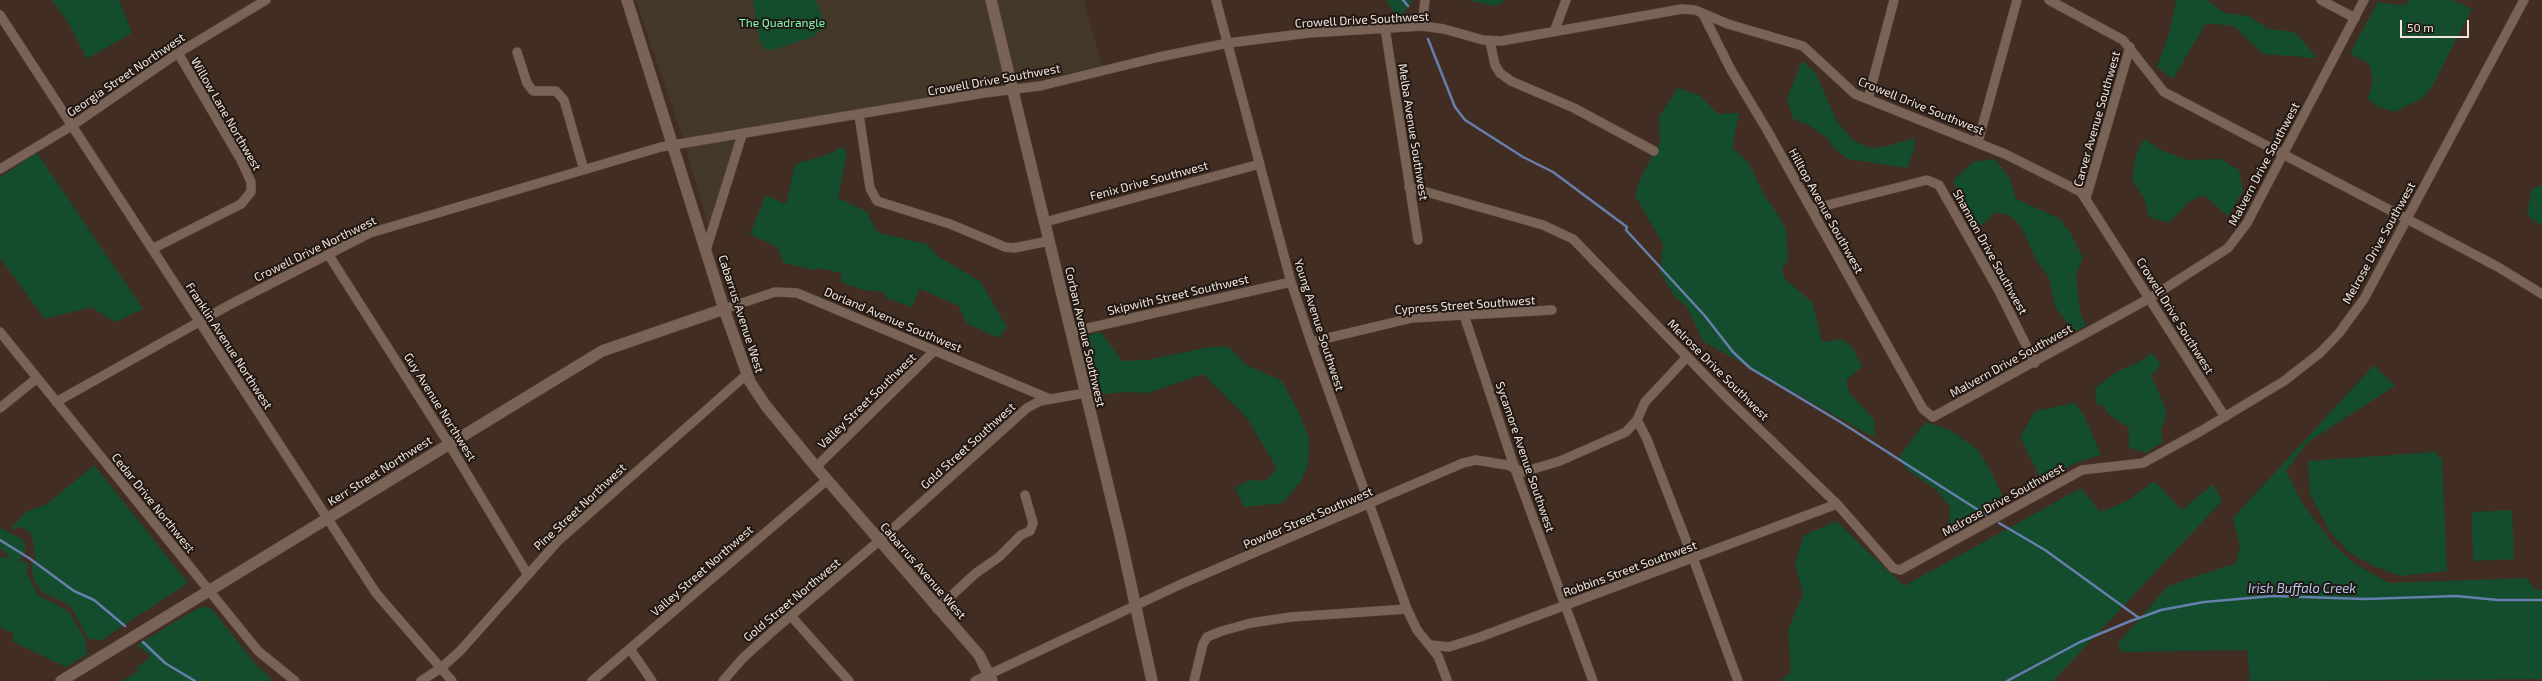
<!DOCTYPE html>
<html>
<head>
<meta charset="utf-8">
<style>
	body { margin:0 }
	#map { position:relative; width:2542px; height:681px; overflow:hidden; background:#422d22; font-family:"Exo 2",sans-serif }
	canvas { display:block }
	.scale { position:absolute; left:2400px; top:20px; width:69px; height:18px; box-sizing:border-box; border:2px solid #f3e5de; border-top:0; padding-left:5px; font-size:12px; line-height:14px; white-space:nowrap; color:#f3e5de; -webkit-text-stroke:3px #211813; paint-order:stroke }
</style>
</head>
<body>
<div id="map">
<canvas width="2542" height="681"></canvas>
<div class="scale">50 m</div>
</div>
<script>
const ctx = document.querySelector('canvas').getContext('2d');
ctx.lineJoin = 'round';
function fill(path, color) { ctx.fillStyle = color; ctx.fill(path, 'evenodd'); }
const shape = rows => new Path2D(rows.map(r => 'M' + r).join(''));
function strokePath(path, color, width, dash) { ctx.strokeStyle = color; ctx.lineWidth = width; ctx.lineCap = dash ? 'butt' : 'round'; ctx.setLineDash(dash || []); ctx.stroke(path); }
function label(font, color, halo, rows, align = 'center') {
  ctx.font = font + ' "Exo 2",sans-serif'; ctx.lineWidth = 4; ctx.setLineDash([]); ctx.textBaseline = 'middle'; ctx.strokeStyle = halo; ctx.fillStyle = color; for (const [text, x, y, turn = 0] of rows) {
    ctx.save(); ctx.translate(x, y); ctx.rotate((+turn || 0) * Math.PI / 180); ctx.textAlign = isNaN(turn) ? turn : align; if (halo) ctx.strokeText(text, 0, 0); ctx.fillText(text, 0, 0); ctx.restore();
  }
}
fill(shape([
	[636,0,1084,0,1102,67,740,130,712,223,708,225,683,139]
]), '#443829');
fill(shape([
	[52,0,119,0,132,33,87,59,68,22],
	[753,0,816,0,822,18,821,30,812,37,773,50,765,49,760,42],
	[1386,0,1413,0,1398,20],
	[1467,0,1505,0,1496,6],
	[2174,0,2207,0,2225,13,2248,16,2269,29,2295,32,2317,58,2263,54,2234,26,2206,23,2173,79,2157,67,2169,34,2176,2],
	[2409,0,2452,0,2472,9,2433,85,2423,98,2394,112,2378,107,2368,99,2373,80,2369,64,2350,53,2378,2,2399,5,2407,4],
	[1802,61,1815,72,1838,123,1854,141,1870,148,1883,147,1915,138,1914,149,1907,168,1848,159,1836,150,1826,137,1808,125,1793,119,1787,98],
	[1678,88,1699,95,1718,114,1739,113,1732,148,1749,163,1764,195,1777,213,1786,229,1788,260,1782,269,1784,278,1812,302,1822,342,1842,339,1852,347,1862,367,1846,380,1850,394,1874,419,1875,438,1703,341,1687,307,1674,296,1660,272,1663,244,1635,196,1639,181,1660,142,1659,117],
	[2144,139,2161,150,2187,160,2221,159,2239,170,2243,191,2228,216,2204,195,2189,202,2169,223,2149,217,2144,198,2132,180,2136,155],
	[842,147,847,152,838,198,866,211,878,233,927,244,937,256,980,281,1007,327,999,338,966,323,959,306,920,289,912,307,886,298,884,292,863,290,841,282,841,273,820,268,813,270,784,263,777,247,750,234,766,195,786,204,795,164,829,154],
	[37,153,143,309,115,322,91,307,45,319,0,258,0,177],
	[1995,159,2010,179,2016,199,2060,219,2071,234,2083,258,2076,274,2080,312,2086,326,2073,332,2055,306,2049,278,2035,258,2022,228,2012,217,1996,212,1982,225,1969,223,1968,213,1953,181,1973,162],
	[2542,185,2542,226,2529,217,2527,211,2532,189],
	[1101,332,1122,361,1147,360,1210,347,1229,347,1246,365,1282,381,1299,413,1309,438,1308,465,1300,483,1282,503,1244,507,1235,488,1249,480,1266,481,1277,469,1247,418,1203,374,1148,393,1129,392,1100,394,1085,336],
	[2152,353,2161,365,2151,376,2167,411,2161,431,2163,442,2146,453,2129,448,2129,428,2111,416,2102,405,2096,404,2095,388,2116,372,2139,362],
	[2374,365,2395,386,2308,442,2286,471,2302,503,2333,544,2355,564,2389,583,2526,578,2536,590,2542,590,2542,679,2250,681,2247,650,2121,652,2118,643,2168,586,2236,563,2240,545,2233,518],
	[2075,403,2084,415,2101,455,2075,463,2043,483,2020,437,2035,411],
	[1925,422,1950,430,1977,449,1990,469,2005,503,1949,531,1950,507,1936,490,1906,469,1899,457],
	[2435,452,2442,459,2447,571,2400,576,2376,567,2350,553,2330,532,2310,494,2308,461],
	[94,465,188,583,100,641,88,638,71,607,64,602,42,592,34,581,31,564,36,564,33,541,30,532,20,527,10,530,26,512,47,504],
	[2154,481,2182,510,2213,484,2222,501,2053,681,1779,681,1791,673,1788,630,1803,594,1795,564,1803,536,1836,521,1904,586,2081,488,2100,512,2127,501],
	[2512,510,2514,559,2473,561,2472,512],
	[0,528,24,540,26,551,20,560,13,559,28,563,27,574,38,595,68,611,86,640,87,654,66,667,12,641,14,634,0,627,0,557,10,557,0,548],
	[205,607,211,608,256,665,271,678,269,681,122,681,138,672,136,668,149,658,150,655,137,645,198,608]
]), '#144c2e');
strokePath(shape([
	[1403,0,1408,6],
	[1428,39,1455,107,1465,120,1523,157,1553,172,1627,227,1626,230,1705,316,1733,352,1750,368,1842,423,1986,515],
	[1999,523,2045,550,2139,618],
	[0,540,29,558,74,591,94,600,125,626],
	[143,642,165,663,195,681],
	[2007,681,2080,642,2128,622,2161,610,2204,602,2273,596,2365,599,2456,596,2498,600,2542,600]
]), '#667fad', 2.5);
const minor = shape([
	[1216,0,1291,282,1311,342,1407,609,1417,630,1438,656,1447,680],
	[2049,0,2123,40,2164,92,2407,219,2498,267,2542,294],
	[2321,0,2355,18],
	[1703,14,1731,70,1767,130,1923,409,1933,417,2150,298,2228,248,2247,223,2364,0],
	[0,15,376,593,452,681],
	[1422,26,1425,0],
	[1385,28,1418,240],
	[1554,32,1566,0],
	[1490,42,1495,65,1500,73,1511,81,1574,108,1654,151],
	[517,52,527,83,533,91,556,91,564,100,584,170],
	[1868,99,1894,0],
	[859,115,870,188,877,201,950,224,1005,247,1014,248,1049,241],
	[1978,142,2017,0],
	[0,169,73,125,178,53,266,0],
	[1409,187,1543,225,1573,239,1727,398,1837,504,1893,568,1900,570,2082,470,2143,463,2201,431,2284,381,2320,353,2339,333,2364,299,2524,0],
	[2086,198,2130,47],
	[1812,209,1927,180,1939,185,1999,291,2035,363],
	[1045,222,1260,164],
	[152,249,241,204,251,192,251,182,241,160,178,53],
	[706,250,742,135],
	[328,254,449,444,528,575],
	[724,309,775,292,797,293,1050,399],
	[1464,315,1515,469,1593,681],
	[0,332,258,651,295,681],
	[1071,332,1291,282],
	[1311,342,1412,318,1552,310],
	[56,402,231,304,370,233,661,147,984,93,1040,86,1159,57,1228,43,1309,33,1422,26,1444,29,1483,40,1501,41,1682,9,1695,10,1728,24,1803,46,1855,94,2005,154,2081,192,2225,417],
	[0,408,37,378],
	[1637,420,1646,437,1693,558,1738,681],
	[816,467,934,351],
	[937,609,976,573,999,557,1021,535,1030,531,1033,523,1025,495],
	[791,616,849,681],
	[1430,645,1449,647,1480,637,1837,504],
	[630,649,652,681],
	[421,681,441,668,460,651,558,541,746,375],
	[592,681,827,480],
	[723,681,743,658,774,630,879,541,1027,408,1040,401,1085,393],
	[975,681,1179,585,1463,463,1476,460,1507,465,1523,472,1560,461,1626,432,1637,420,1645,402,1687,357],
	[1194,681,1203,644,1207,637,1222,631,1251,623,1291,617,1407,609]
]);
const tertiary = shape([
	[991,0,1120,535,1152,681],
	[61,681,602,351,724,309]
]);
const secondary = shape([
	[627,0,724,309,750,382,766,406,816,467,979,655,992,681]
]);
strokePath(minor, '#5d4b42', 10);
strokePath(tertiary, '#5d4b42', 12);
strokePath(secondary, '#5d4b42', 12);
strokePath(minor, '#796256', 9);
strokePath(tertiary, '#796256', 11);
strokePath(secondary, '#796256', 11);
label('12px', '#f3e5de', '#211813', [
	["Crowell Drive Southwest",1362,20,-3],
	["Georgia Street Northwest",126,75,-34],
	["Crowell Drive Southwest",994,80,-10],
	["Crowell Drive Southwest",1921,106,22],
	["Willow Lane Northwest",226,114,60],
	["Carver Avenue Southwest",2097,119,-74],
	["Melba Avenue Southwest",1413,132,81],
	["Malvern Drive Southwest",2264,164,-62],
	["Fenix Drive Southwest",1149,181,-15],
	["Hilltop Avenue Southwest",1826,211,61],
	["Melrose Drive Southwest",2379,243,-61],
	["Crowell Drive Northwest",315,249,-26],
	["Shannon Drive Southwest",1990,252,61],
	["Skipwith Street Southwest",1178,295,-13],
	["Cypress Street Southwest",1465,305,-4],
	["Cabarrus Avenue West",741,314,72],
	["Crowell Drive Southwest",2175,316,58],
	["Dorland Avenue Southwest",893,320,23],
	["Young Avenue Southwest",1319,325,72],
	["Corban Avenue Southwest",1085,337,77],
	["Franklin Avenue Northwest",229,346,57],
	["Malvern Drive Southwest",2011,361,-29],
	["Melrose Drive Southwest",1718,370,45],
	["Valley Street Southwest",867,401,-44],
	["Guy Avenue Northwest",440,407,58],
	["Gold Street Southwest",968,446,-42],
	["Sycamore Avenue Southwest",1525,457,71],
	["Kerr Street Northwest",380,471,-32],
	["Melrose Drive Southwest",2003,500,-29],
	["Cedar Drive Northwest",153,503,51],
	["Pine Street Northwest",580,507,-43],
	["Powder Street Southwest",1308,518,-23],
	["Robbins Street Southwest",1630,569,-20],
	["Valley Street Northwest",702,571,-41],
	["Cabarrus Avenue West",923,571,49],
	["Gold Street Northwest",792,600,-40]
]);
label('12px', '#7efbb2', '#211813', [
	["The Quadrangle",782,23]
]);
label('italic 13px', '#afc7ee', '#211813', [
	["Irish Buffalo Creek",2302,589]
]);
</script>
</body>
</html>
